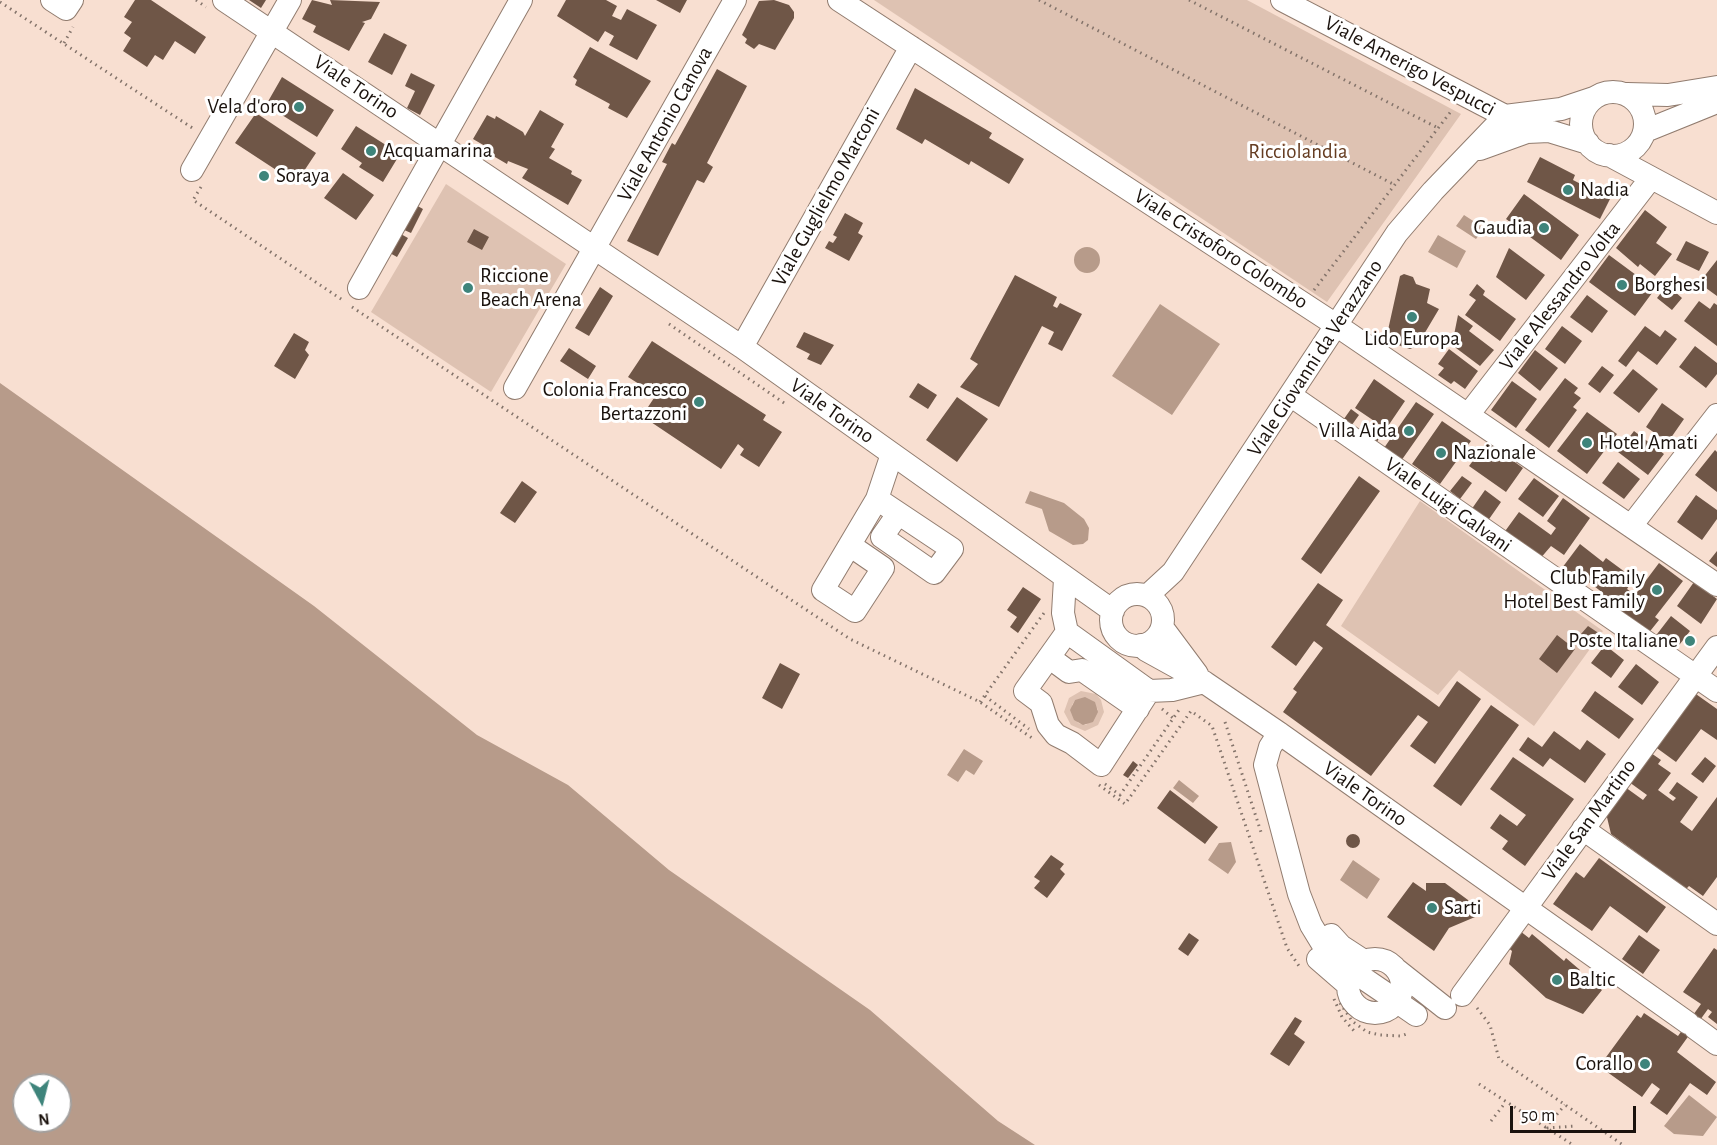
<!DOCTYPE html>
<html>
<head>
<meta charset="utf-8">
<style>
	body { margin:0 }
	#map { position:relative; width:1717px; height:1145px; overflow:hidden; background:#f8dfd1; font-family:"Alegreya Sans",sans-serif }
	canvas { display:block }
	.north { position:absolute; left:12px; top:1073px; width:60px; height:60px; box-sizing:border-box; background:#fff; border:2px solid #a3a09e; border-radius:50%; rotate:173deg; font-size:16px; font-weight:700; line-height:24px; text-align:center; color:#1a120d }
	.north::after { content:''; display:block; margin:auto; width:21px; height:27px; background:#3e847b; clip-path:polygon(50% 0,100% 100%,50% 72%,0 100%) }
	.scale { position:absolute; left:1510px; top:1106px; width:126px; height:27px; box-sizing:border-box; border:3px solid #1a120d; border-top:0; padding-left:8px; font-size:18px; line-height:21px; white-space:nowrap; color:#1a120d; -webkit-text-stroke:4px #fff; paint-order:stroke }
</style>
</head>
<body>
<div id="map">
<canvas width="1717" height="1145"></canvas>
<div class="north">N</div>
<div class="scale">50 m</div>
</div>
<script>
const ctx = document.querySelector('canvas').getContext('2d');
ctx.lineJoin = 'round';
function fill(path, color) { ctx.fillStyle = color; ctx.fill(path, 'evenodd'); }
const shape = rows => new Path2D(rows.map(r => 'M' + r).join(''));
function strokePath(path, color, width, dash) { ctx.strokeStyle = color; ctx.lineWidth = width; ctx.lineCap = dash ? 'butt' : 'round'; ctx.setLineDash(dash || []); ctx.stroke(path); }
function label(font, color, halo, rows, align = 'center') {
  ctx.font = font + ' "Alegreya Sans",sans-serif'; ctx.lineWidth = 6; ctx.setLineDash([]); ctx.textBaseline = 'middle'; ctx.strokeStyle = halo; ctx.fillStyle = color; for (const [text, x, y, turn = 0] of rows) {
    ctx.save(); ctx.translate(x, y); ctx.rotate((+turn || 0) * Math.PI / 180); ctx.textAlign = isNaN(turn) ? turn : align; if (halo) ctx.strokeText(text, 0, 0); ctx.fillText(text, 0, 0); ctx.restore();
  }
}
fill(shape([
	[874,0,1247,0,1461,114,1327,302],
	[446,184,566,264,491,392,371,312],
	[1420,501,1603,631,1534,726,1459,670,1438,695,1341,626],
	[1081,691,1096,694,1101,700,1104,712,1098,725,1085,731,1071,725,1064,712,1069,698],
	[1075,700,1098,709,1086,725,1078,723,1072,705]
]), '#dec2b2');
fill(shape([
	[1464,215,1484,228,1476,239,1456,226],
	[1438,235,1466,251,1457,268,1428,252],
	'1074 260a13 13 0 1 1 26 0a13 13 0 1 1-26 0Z',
	[1160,304,1220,344,1172,415,1112,376],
	[0,383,314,606,477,735,568,785,669,870,870,1010,998,1121,1035,1145,0,1145],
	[24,1085,60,1085,60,1121,24,1121],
	[1030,491,1064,503,1084,519,1089,528,1088,540,1083,544,1073,545,1049,531,1042,509,1025,503],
	[1085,697,1095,702,1098,712,1093,722,1083,725,1074,720,1070,710,1075,700],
	[964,749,983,761,974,775,966,770,958,782,947,775],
	[1179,780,1199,796,1193,803,1173,788],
	[1231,842,1236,862,1228,874,1208,860,1219,843],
	[1353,860,1380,879,1367,899,1340,880],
	[1689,1095,1717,1117,1703,1136,1674,1134,1664,1126]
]), '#b79b8a');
fill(shape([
	[135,0,151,0,206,37,195,54,175,41,163,60,155,55,147,67,123,51,131,38,124,33,132,22,124,17],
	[249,0,266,0,261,8],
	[312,0,332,5,330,0,380,2,371,19,362,22,365,23,349,51,313,32,316,26,302,19],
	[566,0,606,0,617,6,612,16,621,20,627,9,657,25,637,60,609,45,614,36,605,31,598,42,557,16],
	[656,0,687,0,680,13],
	[774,0,789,5,794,12,794,18,775,50,759,44,754,49,745,43,747,39,742,35,759,1],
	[384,33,407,45,392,75,368,62],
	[590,47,651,81,627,118,608,108,610,104,575,85,577,80,573,77],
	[717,69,747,86,707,163,713,167,704,183,697,180,658,256,627,241,667,164,662,162,672,143,675,145],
	[411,73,435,85,420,115,407,108,415,91,405,86],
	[282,77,334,110,317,137,266,105],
	[915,88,992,133,989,138,1024,159,1009,184,971,161,969,165,925,139,922,144,896,129],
	[540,110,564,124,551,147,555,149,549,158,572,171,571,174,582,180,568,205,522,178,528,169,508,161,507,164,483,150,485,146,473,139,487,115,495,119,496,116,523,132,525,136],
	[256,113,316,153,296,183,235,143],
	[356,126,400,154,383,182,359,167,362,163,341,149],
	[1540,157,1575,175,1573,180,1610,199,1600,219,1527,182],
	[343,173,374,195,356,220,324,198],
	[1524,194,1579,235,1561,260,1506,219],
	[414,204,423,209,411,233,402,229],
	[1645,210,1667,227,1656,243,1672,254,1655,276,1640,264,1638,267,1616,248],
	[845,213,863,223,858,233,863,236,849,261,825,248,829,241,833,243,837,237,833,235],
	[474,229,489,237,482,250,467,242],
	[399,233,408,238,397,257,388,252],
	[1686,241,1709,252,1699,271,1676,260],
	[1509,248,1545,275,1526,300,1496,277],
	[1609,255,1655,289,1635,316,1589,282],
	[1717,260,1717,296,1699,283],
	[1404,274,1413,277,1416,284,1430,289,1427,303,1439,309,1417,346,1410,349,1395,344,1388,330,1400,276],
	[1015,275,1057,297,1053,306,1057,308,1060,303,1082,314,1062,351,1048,344,1054,332,1042,326,999,407,960,387,978,364,970,359],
	[1477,284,1485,291,1483,295,1516,319,1500,341,1465,315,1476,300,1469,295],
	[1667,285,1682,298,1672,310,1657,298],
	[600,287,613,296,589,336,575,328],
	[1587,295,1608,311,1592,333,1570,317],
	[1699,301,1710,309,1714,303,1717,305,1717,346,1684,321],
	[1458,315,1473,326,1469,331,1494,350,1480,366,1452,345],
	[1562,326,1582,341,1565,364,1545,349],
	[1645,326,1660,337,1665,330,1677,339,1657,365,1638,351,1626,367,1618,361],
	[804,332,834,345,821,365,807,359,810,354,796,347],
	[294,333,309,342,305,350,309,355,295,379,274,366],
	[652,341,766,415,763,420,782,432,759,467,740,455,744,449,738,444,721,469,642,416,660,389,651,383,647,389,628,377],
	[1695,346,1717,363,1717,374,1706,388,1679,367],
	[569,348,596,366,588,379,560,361],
	[1449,349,1478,371,1465,389,1454,381,1451,384,1438,375,1444,368,1438,364],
	[1535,350,1558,368,1540,391,1518,373],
	[1602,366,1614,375,1600,393,1588,384],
	[1633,369,1658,389,1639,413,1613,393],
	[1565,378,1578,388,1574,393,1581,398,1573,407,1577,410,1549,448,1525,430],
	[1374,379,1405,401,1386,429,1355,408],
	[1512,381,1537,399,1516,428,1491,410],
	[918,383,937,395,928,409,909,397],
	[957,397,988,419,957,462,926,440],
	[1416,402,1434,414,1401,461,1384,448],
	[1662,403,1684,419,1668,442,1646,427],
	[1351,409,1359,415,1349,429,1341,423],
	[1587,412,1617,434,1587,474,1557,451],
	[1442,421,1471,441,1440,484,1412,464],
	[1366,422,1383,433,1374,446,1357,435],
	[1634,431,1664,454,1648,475,1618,452],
	[1487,442,1523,468,1506,492,1469,466],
	[1715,450,1717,452,1717,492,1695,475],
	[1618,462,1640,479,1624,499,1602,483],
	[1359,476,1380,491,1321,574,1301,559],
	[1462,476,1472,483,1460,499,1450,491],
	[1534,478,1559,496,1543,517,1518,499],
	[522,481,537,492,515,523,500,513],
	[1485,490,1501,502,1487,522,1471,510],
	[1696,495,1717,510,1717,519,1702,540,1677,522],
	[1563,498,1590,518,1564,555,1551,546,1539,560,1503,534,1519,512,1551,535,1556,528,1547,521],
	[1580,544,1603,562,1606,558,1625,572,1622,576,1631,583,1627,589,1635,595,1659,563,1683,581,1655,617,1659,620,1647,635,1599,599,1603,593,1581,576,1578,580,1562,568],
	[1717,551,1717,567,1709,561],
	[1694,582,1717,599,1701,624,1677,606],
	[1318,583,1343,600,1326,625,1439,707,1457,681,1481,699,1435,764,1410,746,1428,722,1418,715,1371,776,1283,712,1297,692,1293,689,1323,648,1314,641,1296,666,1271,647],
	[1023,587,1041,599,1018,633,1010,627,1017,617,1007,610],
	[1671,616,1690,631,1673,653,1654,638],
	[1588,626,1600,634,1593,644,1581,634],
	[1557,635,1575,649,1557,673,1539,659],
	[1605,645,1624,660,1611,678,1591,663],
	[780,663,800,674,782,709,762,698],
	[1636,664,1659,682,1642,705,1618,687],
	[1595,691,1634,719,1619,739,1581,711],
	[1693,692,1717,709,1717,740,1701,729,1676,762,1654,746],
	[1491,705,1519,725,1461,806,1433,786],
	[1554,731,1580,750,1587,740,1606,754,1585,783,1550,758,1543,767,1519,750,1528,737,1542,747],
	[1651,753,1661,760,1658,764,1671,773,1658,790,1673,801,1676,798,1669,793,1677,782,1698,797,1680,822,1692,831,1717,797,1717,877,1703,896,1689,886,1686,889,1611,834,1606,813,1625,787,1643,800,1647,795,1629,782],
	[1513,757,1574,799,1525,866,1502,849,1508,841,1490,828,1500,814,1517,826,1526,815,1490,789],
	[1705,757,1716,766,1703,783,1691,774],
	[1133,761,1138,765,1128,778,1123,775],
	[1170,790,1218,827,1205,844,1157,808],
	'1346 841a7 7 0 1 1 14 0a7 7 0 1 1-14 0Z',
	[1051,855,1064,864,1060,869,1065,874,1047,898,1034,888,1040,881,1034,877],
	[1599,858,1666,907,1647,933,1610,906,1592,931,1553,904,1576,872,1584,878],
	[1413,882,1426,891,1426,883,1445,883,1468,900,1475,917,1449,928,1434,951,1387,917],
	[1520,931,1529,938,1532,934,1564,961,1566,958,1580,970,1578,972,1602,990,1583,1014,1546,998,1509,964,1512,951,1506,946],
	[1189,933,1199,940,1188,956,1178,949],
	[1639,935,1660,950,1643,974,1622,959],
	[1714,948,1717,950,1717,1024,1708,1017,1712,1012,1708,1009,1677,1052,1716,1082,1707,1095,1690,1083,1667,1115,1650,1103,1660,1089,1652,1083,1642,1097,1603,1069,1605,1067,1601,1064,1637,1015,1641,1018,1644,1013,1678,1036,1701,1004,1683,992],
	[1295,1017,1302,1021,1294,1034,1305,1042,1289,1066,1270,1054]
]), '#6f5647');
const minor = shape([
	[52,0,66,9,72,0],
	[224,0,742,347,1113,611],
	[839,0,1336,325,1717,585],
	[1282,0,1505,116],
	'1581 124a32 32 0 1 1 64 0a32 32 0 1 1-64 0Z',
	[1627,94,1668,95,1717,87],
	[1645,131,1717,102],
	[1480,149,1527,132,1549,131,1588,143],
	[1609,155,1717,213],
	[192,170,290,0],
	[359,288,521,0],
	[742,347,911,47],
	[515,388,735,0],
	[1290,395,1717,691],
	[1468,415,1651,178],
	[877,499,952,549,934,573,882,537,898,514],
	[1631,526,1717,415],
	[851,546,883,568,855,611,823,590,877,499,892,454],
	[1065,579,1063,613,1067,632,1149,691,1172,690,1204,682],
	'1111 620a26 26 0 1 1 52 0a26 26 0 1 1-52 0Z',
	[1147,596,1173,572,1397,233,1433,191,1505,116,1561,109,1594,98],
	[1162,627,1197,674],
	[1067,632,1025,691,1041,703,1048,725,1056,735,1072,743,1101,765,1149,691],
	[1141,645,1146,650,1204,682,1279,733,1688,1023],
	[1050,658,1069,672,1082,670,1138,709],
	[1279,733,1270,747,1265,765,1299,894,1311,925,1325,948,1340,962],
	[1583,829,1717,924],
	[1331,935,1341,946,1364,961],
	'1348 986a27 27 0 1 1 54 0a27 27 0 1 1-54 0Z',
	[1318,959,1348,985],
	[1397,970,1445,1008],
	[1363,978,1388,995],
	[1462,995,1717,647],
	[1403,1006,1416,1015],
	[1695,1028,1717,1044]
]);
strokePath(minor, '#917c6f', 24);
strokePath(shape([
	[196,0,206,7],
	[1039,0,1395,185],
	[1189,0,1438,128],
	[0,2,194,129],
	[64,43,73,27],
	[201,187,193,200,344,301],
	[1314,290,1452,110],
	[352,307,850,639,980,702,1032,738],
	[669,324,787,405],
	[985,696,1029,729],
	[980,702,1044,613],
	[1162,709,1173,718],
	[1225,722,1261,832],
	[1105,784,1120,795,1181,707],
	[1099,785,1125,804,1191,711,1212,726,1287,948,1299,966],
	[1334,999,1342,1017,1355,1032],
	[1340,1003,1352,1021,1367,1032,1380,1035,1401,1036,1409,1033],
	[1477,1008,1490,1025,1499,1059,1623,1145],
	[1479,1084,1573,1145],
	[1491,1121,1505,1103],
	[1545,1128,1565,1105],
	[1547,1128,1576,1126]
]), '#83736a', 3, [1.5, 4.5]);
strokePath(minor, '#fff', 22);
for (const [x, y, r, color] of [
	[299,107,6,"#3e847b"],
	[371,151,6,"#3e847b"],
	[264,176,6,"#3e847b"],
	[1568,190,6,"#3e847b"],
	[1544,228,6,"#3e847b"],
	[1622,285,6,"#3e847b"],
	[468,288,6,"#3e847b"],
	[1412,317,6,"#3e847b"],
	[699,402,6,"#3e847b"],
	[1409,431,6,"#3e847b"],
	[1587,443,6,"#3e847b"],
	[1441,453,6,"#3e847b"],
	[1657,590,6,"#3e847b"],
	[1690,641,6,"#3e847b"],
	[1432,908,6,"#3e847b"],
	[1557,980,6,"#3e847b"],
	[1645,1064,6,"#3e847b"]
]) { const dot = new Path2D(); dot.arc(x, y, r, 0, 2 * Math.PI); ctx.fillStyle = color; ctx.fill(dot); strokePath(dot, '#fff', 2); }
label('21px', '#1a120d', '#fff', [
	["Viale Amerigo Vespucci",1410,66,28],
	["Viale Torino",356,87,34],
	["Viale Antonio Canova",665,124,-61],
	["Viale Guglielmo Marconi",826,197,-61],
	["Viale Cristoforo Colombo",1221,249,33],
	["Viale Alessandro Volta",1560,296,-52],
	["Viale Giovanni da Verazzano",1315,358,-57],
	["Viale Torino",832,411,35],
	["Viale Luigi Galvani",1448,505,35],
	["Viale Torino",1365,794,35],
	["Viale San Martino",1589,820,-54]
]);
label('21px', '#1a120d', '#fff', [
	["Vela d'oro",287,107,"right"],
	["Acquamarina",383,151],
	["Soraya",276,176],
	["Nadia",1580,190],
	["Gaudia",1532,228,"right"],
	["Riccione",480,276],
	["Beach Arena",480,300],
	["Borghesi",1634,285],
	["Lido Europa",1412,339,"center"],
	["Colonia Francesco",687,390,"right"],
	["Bertazzoni",687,414,"right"],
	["Villa Aida",1397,431,"right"],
	["Hotel Amati",1599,443],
	["Nazionale",1453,453],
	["Club Family",1645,578,"right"],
	["Hotel Best Family",1645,602,"right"],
	["Poste Italiane",1678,641,"right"],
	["Sarti",1444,908],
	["Baltic",1569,980],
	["Corallo",1633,1064,"right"]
], 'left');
label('21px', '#653c21', '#fff', [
	["Ricciolandia",1298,152]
]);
</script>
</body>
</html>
